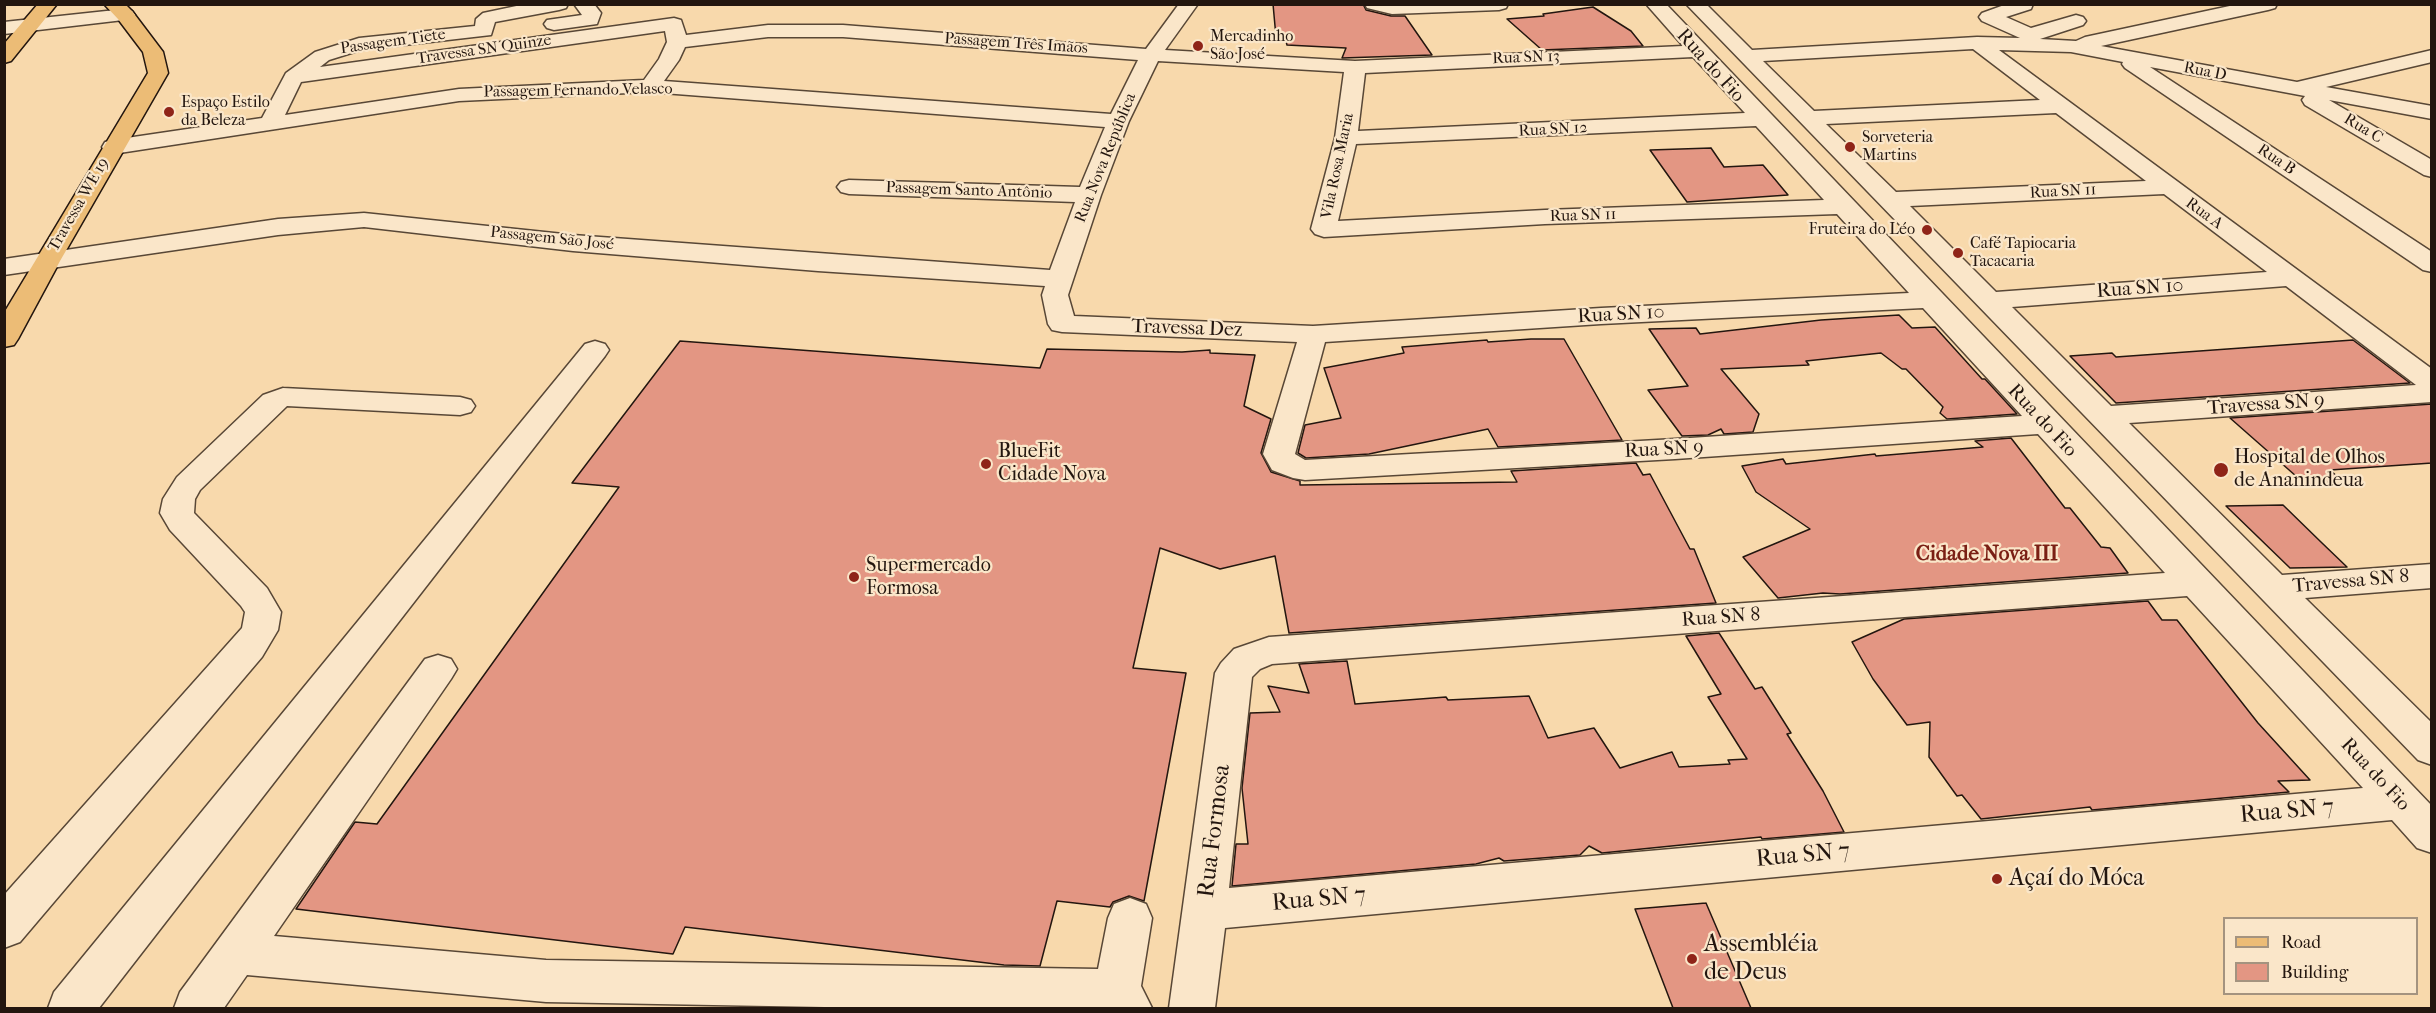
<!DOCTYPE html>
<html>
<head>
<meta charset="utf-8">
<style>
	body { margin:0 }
	#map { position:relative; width:2436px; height:1013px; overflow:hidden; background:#f8d9ac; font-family:"IM FELL French Canon",serif }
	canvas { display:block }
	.frame { position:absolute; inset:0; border:6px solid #23160f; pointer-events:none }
	.legend { position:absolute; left:2223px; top:917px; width:195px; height:78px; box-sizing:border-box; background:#fae6c9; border:2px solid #a4937f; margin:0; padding:8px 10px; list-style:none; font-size:18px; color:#23160f }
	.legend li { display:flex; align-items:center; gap:12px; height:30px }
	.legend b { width:30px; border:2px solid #a4937f }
</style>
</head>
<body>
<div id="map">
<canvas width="2436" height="1013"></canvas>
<div class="frame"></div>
<ul class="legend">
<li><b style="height:8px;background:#ecbc76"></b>Road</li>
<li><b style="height:16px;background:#e39683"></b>Building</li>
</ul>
</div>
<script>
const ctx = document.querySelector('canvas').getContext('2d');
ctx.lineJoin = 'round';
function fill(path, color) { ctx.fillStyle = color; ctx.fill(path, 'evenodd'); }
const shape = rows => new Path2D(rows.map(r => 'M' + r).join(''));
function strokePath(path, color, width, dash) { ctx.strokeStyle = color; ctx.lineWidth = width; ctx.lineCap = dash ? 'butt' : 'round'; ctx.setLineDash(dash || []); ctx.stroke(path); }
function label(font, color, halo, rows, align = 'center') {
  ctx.font = font + ' "IM FELL French Canon",serif'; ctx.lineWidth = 4.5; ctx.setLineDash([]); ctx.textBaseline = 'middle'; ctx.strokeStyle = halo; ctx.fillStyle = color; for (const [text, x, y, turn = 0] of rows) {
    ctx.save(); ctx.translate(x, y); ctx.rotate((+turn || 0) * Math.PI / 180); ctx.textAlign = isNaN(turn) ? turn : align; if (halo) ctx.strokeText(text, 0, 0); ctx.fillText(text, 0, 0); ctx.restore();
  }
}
const building = shape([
	[1273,4,1363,4,1366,10,1391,16,1405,16,1432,55,1342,58,1346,48,1287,45,1285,38,1276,37,1273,4],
	[1593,7,1631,31,1643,46,1542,50,1507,19,1544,16,1543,14,1593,7],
	[1711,148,1724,167,1763,165,1788,195,1687,202,1650,150,1711,148],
	[1899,315,1912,328,1935,327,1982,379,1985,379,2017,414,1947,419,1940,413,1943,407,1906,369,1902,369,1881,353,1806,361,1809,365,1721,369,1759,414,1753,432,1724,434,1721,429,1708,435,1682,436,1648,390,1688,386,1649,329,1696,328,1700,334,1821,320,1899,315],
	[1531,339,1564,339,1622,440,1498,447,1488,429,1369,454,1306,458,1298,453,1305,425,1341,418,1324,368,1404,353,1402,347,1487,340,1488,342,1531,339],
	[2353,340,2410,383,2116,403,2070,356,2112,353,2116,357,2353,340],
	[680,341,1040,368,1047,349,1182,352,1210,350,1210,353,1255,355,1244,406,1271,419,1261,453,1271,472,1300,481,1300,485,1517,482,1511,471,1636,463,1643,475,1650,474,1690,549,1694,549,1716,603,1289,633,1275,556,1220,569,1160,548,1133,668,1186,673,1144,901,1129,896,1113,902,1110,907,1057,901,1040,966,1004,965,685,927,673,954,296,909,355,822,377,824,619,487,572,483,680,341],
	[2432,404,2432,463,2330,470,2342,481,2305,484,2230,418,2432,404],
	[2011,438,2065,508,2070,508,2101,547,2110,548,2128,573,1840,594,1823,593,1778,598,1743,557,1810,529,1756,492,1742,466,1783,459,1786,464,1875,454,1876,456,1983,447,1975,441,2011,438],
	[2283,505,2322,543,2347,567,2290,568,2226,506,2283,505],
	[2148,601,2162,620,2177,620,2258,723,2310,780,2278,781,2289,792,2092,810,2090,807,1981,819,1962,795,1957,796,1929,757,1930,722,1907,725,1873,679,1852,642,1904,619,2148,601],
	[1719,633,1755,689,1762,687,1791,733,1787,734,1823,791,1844,832,1762,839,1761,837,1602,853,1589,846,1580,855,1504,861,1499,858,1476,864,1232,886,1236,844,1248,844,1242,788,1250,713,1280,712,1268,686,1309,693,1299,664,1347,661,1355,704,1446,697,1448,700,1529,696,1548,738,1594,728,1620,768,1672,752,1679,767,1730,764,1728,760,1747,759,1708,697,1721,694,1686,636,1719,633],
	[1706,903,1751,1008,1673,1008,1635,909,1706,903]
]);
fill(building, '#e39683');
strokePath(building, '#23160f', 1.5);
const minor = shape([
	[526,4,568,4,566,8,559,10,495,22,491,35,361,50,329,60,320,67,674,18,681,20,686,35,768,25,843,25,1146,49,1179,4,1198,4,1165,50,1355,61,1683,46,1646,4,1666,4,2432,806,2432,853,2417,848,2392,820,1225,928,1215,1008,1169,1008,1215,673,1221,663,1234,649,1269,637,2165,573,2038,434,1675,459,1305,480,1293,478,1272,470,1263,454,1297,342,1062,332,1052,330,1048,324,1042,295,1045,286,818,271,573,251,364,227,278,235,4,275,4,259,278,219,364,213,573,235,1050,270,1075,202,849,194,841,192,837,187,841,182,849,180,1080,187,1105,127,650,92,459,101,113,154,105,152,102,147,105,142,113,140,262,118,286,73,315,52,359,38,475,26,476,19,483,13,526,4],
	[665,31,667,42,659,59,644,80,459,89,285,115,301,82,665,31],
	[768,37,843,37,1138,60,1111,114,664,81,679,60,685,47,768,37],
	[1693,57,1745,113,1358,131,1365,73,1693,57],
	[1158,61,1344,72,1335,138,1311,229,1315,234,1324,237,1545,224,1837,214,1909,293,1601,308,1313,326,1074,316,1068,295,1101,195,1129,121,1158,61],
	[1756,126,1824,200,1545,210,1338,221,1356,144,1756,126],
	[1923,308,2022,416,1675,439,1305,460,1295,454,1325,342,1601,324,1923,308],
	[2187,596,2363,788,1229,888,1252,677,1260,669,1272,664,2187,596],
	[574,4,594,4,601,13,597,24,554,30,547,28,544,24,547,20,582,15,574,4],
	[1365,4,1508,4,1506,8,1499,10,1392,14,1367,8,1365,4],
	[1686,4,1706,4,1752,50,1977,37,2020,38,1982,21,1979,17,1982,13,2007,4,2033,4,2031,9,2006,17,2031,28,2076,15,2083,17,2086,21,2083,25,2040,39,2076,41,2085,37,2239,4,2277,4,2275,8,2268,10,2101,46,2297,82,2432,50,2432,62,2326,87,2432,106,2432,119,2329,100,2432,160,2432,177,2424,175,2305,105,2302,100,2305,96,2150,67,2432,252,2432,272,2423,270,2125,68,2122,64,2123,62,2071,52,1999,50,2432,369,2432,402,2129,423,2282,575,2432,564,2432,588,2305,598,2432,723,2432,765,2418,760,1686,4],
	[1973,49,2040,100,1814,111,1763,61,1973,49],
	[2056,113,2146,181,1896,192,1826,124,2056,113],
	[2164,194,2267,272,1996,292,1910,206,2164,194],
	[2286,286,2416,385,2111,406,2012,307,2286,286],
	[125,9,132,11,135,15,132,19,4,34,4,22,125,9],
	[595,341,605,344,609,350,605,356,99,1008,48,1008,54,992,585,344,595,341],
	[283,388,460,397,471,400,475,406,471,412,460,415,287,406,200,490,195,499,194,513,267,588,281,612,278,630,262,657,20,942,4,948,4,895,242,628,245,612,241,606,170,530,160,513,163,499,177,477,263,395,283,388],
	[438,655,451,659,457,669,451,679,274,936,546,960,1098,969,1108,918,1114,904,1130,898,1146,904,1152,918,1141,986,1152,1008,880,1008,546,1002,247,975,224,1008,174,1008,180,992,425,659,438,655]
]);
const major = shape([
	[38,4,57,4,11,61,4,63,4,44,38,4],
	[104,4,125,4,132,11,163,52,168,73,60,261,18,339,14,345,4,347,4,313,148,73,143,52,118,19,104,4]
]);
strokePath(minor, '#584736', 3);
strokePath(major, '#23160f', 3);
fill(minor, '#fae6c9');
fill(major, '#ecbc76');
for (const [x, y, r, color] of [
	[1198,46,6,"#8f2418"],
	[169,112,6,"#8f2418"],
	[1850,147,6,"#8f2418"],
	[1927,230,6,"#8f2418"],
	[1958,253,6,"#8f2418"],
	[986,464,6,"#8f2418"],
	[2221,470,8,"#8f2418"],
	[854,577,6,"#8f2418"],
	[1997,879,6,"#8f2418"],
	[1692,959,6,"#8f2418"]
]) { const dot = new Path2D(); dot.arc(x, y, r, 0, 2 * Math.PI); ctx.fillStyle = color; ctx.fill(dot); strokePath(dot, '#fae6c9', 2); }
label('16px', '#23160f', '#fae6c9', [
	["Mercadinho",1210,37],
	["São José",1210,55],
	["Espaço Estilo",181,103],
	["da Beleza",181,121],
	["Sorveteria",1862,138],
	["Martins",1862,156],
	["Fruteira do Léo",1915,230,"right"],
	["Café Tapiocaria",1970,244],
	["Tacacaria",1970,262]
], 'left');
label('16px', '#23160f', '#fae6c9', [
	["Passagem Tiete",393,42,-8],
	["Passagem Três Imãos",1016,44,4],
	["Travessa SN Quinze",484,50,-8],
	["Rua SN 13",1526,58,-2],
	["Rua D",2205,72,11],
	["Passagem Fernando Velasco",578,91,-1],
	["Rua C",2363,129,31],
	["Rua SN 12",1553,130,-3],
	["Rua Nova República",1106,158,-68],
	["Rua B",2276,160,34],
	["Vila Rosa Maria",1338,166,-78],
	["Passagem Santo Antônio",969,191,2],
	["Rua SN 11",2063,192,-3],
	["Travessa WE 19",79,205,-60],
	["Rua A",2204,214,36],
	["Rua SN 11",1583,216,-2],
	["Passagem São José",552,239,6]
]);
label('20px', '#23160f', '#fae6c9', [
	["Rua do Fio",1710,66,48],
	["Rua SN 10",2140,289,-4],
	["Rua SN 10",1621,315,-3],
	["Travessa Dez",1187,329,2],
	["Travessa SN 9",2266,405,-4],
	["Rua do Fio",2042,421,47],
	["Rua SN 9",1664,450,-3],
	["Travessa SN 8",2351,582,-5],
	["Rua SN 8",1721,618,-4],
	["Rua do Fio",2375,775,47]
]);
label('20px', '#23160f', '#fae6c9', [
	["BlueFit",998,452],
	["Cidade Nova",998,475],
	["Hospital de Olhos",2234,458],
	["de Ananindeua",2234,481],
	["Supermercado",866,566],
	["Formosa",866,589]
], 'left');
label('bold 21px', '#7a1f14', '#fae6c9', [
	["Cidade Nova III",1987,555]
]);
label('24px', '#23160f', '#fae6c9', [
	["Rua SN 7",2287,812,-5],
	["Rua Formosa",1215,831,-83],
	["Rua SN 7",1803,856,-5],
	["Rua SN 7",1319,900,-5]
]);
label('24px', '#23160f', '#fae6c9', [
	["Açaí do Móca",2009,879],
	["Assembléia",1704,945],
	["de Deus",1704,973]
], 'left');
</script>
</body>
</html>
